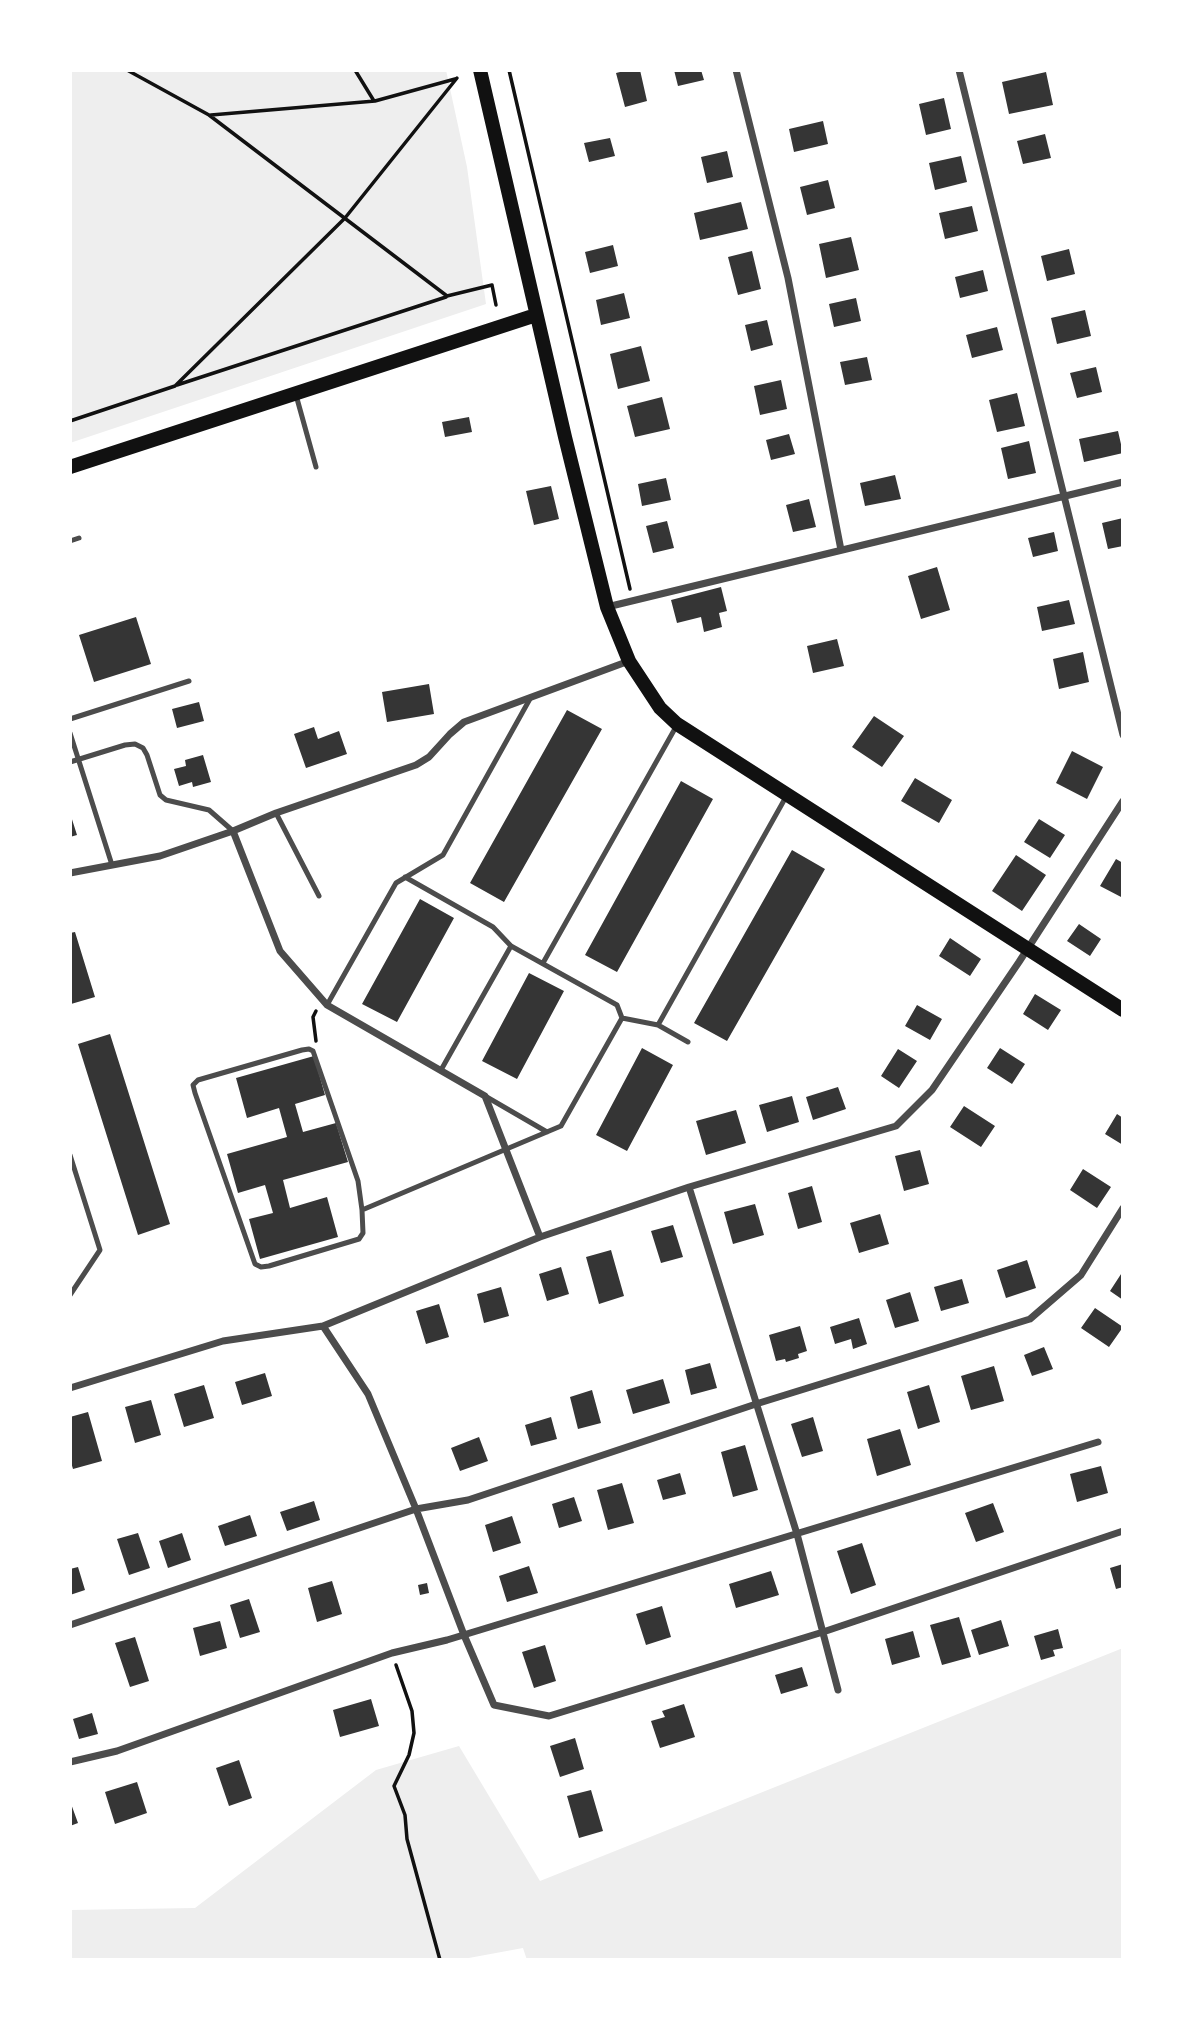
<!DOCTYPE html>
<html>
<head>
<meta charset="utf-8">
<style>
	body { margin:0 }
	#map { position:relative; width:1193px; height:2030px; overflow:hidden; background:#fff; font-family:Manrope,sans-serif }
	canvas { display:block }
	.frame { position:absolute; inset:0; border:72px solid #fff; pointer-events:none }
</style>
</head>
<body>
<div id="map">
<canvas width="1193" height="2030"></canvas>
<div class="frame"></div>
</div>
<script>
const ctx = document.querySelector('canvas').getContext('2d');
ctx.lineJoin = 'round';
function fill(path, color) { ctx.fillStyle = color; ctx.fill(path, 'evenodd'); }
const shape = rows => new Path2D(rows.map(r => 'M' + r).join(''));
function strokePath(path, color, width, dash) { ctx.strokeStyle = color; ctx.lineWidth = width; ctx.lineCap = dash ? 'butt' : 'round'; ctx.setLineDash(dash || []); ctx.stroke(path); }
fill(shape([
	[70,70,446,70,467,167,486,304,70,443],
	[1123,1648,1123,1960,527,1960,523,1948,458,1960,70,1960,70,1910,195,1908,376,1770,459,1746,540,1881]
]), '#eee');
fill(shape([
	[628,70,640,70,647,101,625,107,616,73],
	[674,70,701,70,704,80,678,86],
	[1046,72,1053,105,1009,114,1002,82],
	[944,98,951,129,926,135,919,104],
	[823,121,828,144,794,152,789,129],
	[1045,134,1051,158,1023,164,1017,141],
	[610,138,615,156,589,162,584,143],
	[727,151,733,177,707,183,701,157],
	[961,156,967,182,935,190,929,163],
	[828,180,835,208,807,215,800,187],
	[741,202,748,229,700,240,694,213],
	[972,206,978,231,945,239,939,213],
	[851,237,859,270,826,278,819,244],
	[613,245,618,266,590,273,585,252],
	[1069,249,1075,274,1047,281,1041,256],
	[752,251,761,289,738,295,728,257],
	[983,270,988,291,960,298,955,277],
	[624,293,630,318,601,325,596,300],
	[856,298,861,321,834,327,829,304],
	[1085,310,1091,336,1057,344,1051,318],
	[767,320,773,345,751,351,745,325],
	[997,327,1003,350,972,358,966,335],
	[641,346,650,381,618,389,610,354],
	[867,357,872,380,845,385,840,362],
	[1096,367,1102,392,1077,398,1070,373],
	[781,380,787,409,760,415,754,386],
	[1017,393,1025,426,997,432,989,400],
	[662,397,670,429,635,437,627,406],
	[469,417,472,432,445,437,442,422],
	[1118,431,1123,453,1084,462,1079,439],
	[789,434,795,454,771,460,766,440],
	[1029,441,1036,473,1008,479,1001,448],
	[895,475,901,499,865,506,860,483],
	[666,478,671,500,642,506,638,484],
	[551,486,559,519,534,525,526,491],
	[809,499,816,527,793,532,786,505],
	[1123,518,1123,546,1108,549,1102,523],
	[667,521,674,548,653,553,646,526],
	[1054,532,1058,551,1033,557,1028,538],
	[937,567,950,610,921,619,908,576],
	[721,587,727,611,719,613,722,627,704,632,701,617,677,623,671,600],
	[1069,600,1075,624,1042,631,1037,607],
	[136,617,151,664,94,682,79,635],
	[837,639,844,666,813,673,807,646],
	[1083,652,1089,682,1059,689,1053,659],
	[429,684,434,714,387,722,382,692],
	[199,702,204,721,177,728,172,709],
	[567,710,602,729,504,902,470,883],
	[874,716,904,736,882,767,852,747],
	[314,727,318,739,339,731,347,754,306,768,294,734],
	[1072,751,1103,767,1087,799,1056,783],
	[203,755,211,782,193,787,192,782,179,786,174,769,186,766,185,760],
	[915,778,952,800,939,823,901,801],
	[681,781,713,799,617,972,585,955],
	[70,813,77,835,70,837],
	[1039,819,1065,835,1050,858,1024,842],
	[792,850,825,869,727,1041,694,1023],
	[1016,855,1046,875,1022,911,992,891],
	[1116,859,1123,863,1123,898,1100,886],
	[420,899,454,918,397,1022,362,1004],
	[1079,924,1101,939,1090,956,1067,941],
	[75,932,95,997,71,1004,70,933],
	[950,938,981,959,970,976,939,956],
	[529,973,564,991,517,1079,482,1061],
	[1035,994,1061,1010,1048,1030,1023,1014],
	[917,1005,942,1019,930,1040,905,1026],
	[110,1034,170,1224,138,1235,78,1044],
	[642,1048,673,1065,627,1151,596,1135],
	[1000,1048,1025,1064,1012,1084,987,1068],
	[898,1049,917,1061,899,1088,881,1076],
	[314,1056,325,1095,295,1104,303,1132,336,1123,348,1162,283,1180,290,1208,327,1197,338,1237,260,1259,249,1219,273,1213,265,1185,238,1193,227,1154,287,1137,279,1108,247,1118,236,1078],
	[838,1087,846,1109,813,1120,806,1097],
	[792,1096,799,1122,767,1132,759,1105],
	[964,1106,995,1126,981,1147,950,1127],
	[736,1110,746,1143,706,1155,696,1121],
	[1117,1114,1123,1118,1123,1145,1105,1134],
	[920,1150,929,1184,904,1191,895,1156],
	[1083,1169,1111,1187,1097,1208,1070,1190],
	[812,1186,822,1222,798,1229,788,1193],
	[755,1204,764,1235,733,1244,724,1212],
	[880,1214,889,1244,859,1253,850,1223],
	[673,1225,683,1257,661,1263,651,1231],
	[611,1250,624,1296,599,1304,586,1257],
	[1027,1260,1036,1288,1006,1298,997,1270],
	[561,1267,569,1294,547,1301,539,1274],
	[1123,1271,1123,1300,1110,1291],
	[962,1279,969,1303,941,1311,934,1287],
	[501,1287,509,1316,484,1323,477,1294],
	[910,1292,919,1321,895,1328,886,1300],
	[439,1304,449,1337,426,1344,416,1311],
	[1095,1308,1123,1327,1109,1347,1081,1328],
	[859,1318,867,1344,853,1349,851,1339,835,1344,830,1327],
	[800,1326,807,1351,798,1354,799,1358,786,1362,785,1359,776,1361,769,1335],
	[1044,1347,1053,1369,1032,1376,1024,1355],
	[710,1363,717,1388,691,1395,685,1370],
	[994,1366,1004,1401,971,1410,961,1376],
	[265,1373,272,1396,242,1405,235,1382],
	[663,1379,670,1403,633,1414,626,1390],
	[204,1385,214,1418,184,1427,174,1394],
	[929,1385,940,1422,918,1429,907,1392],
	[592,1390,601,1423,578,1429,570,1397],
	[151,1400,161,1435,135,1443,125,1407],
	[88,1412,102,1461,73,1469,70,1459,70,1417],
	[551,1417,557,1439,531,1446,525,1425],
	[813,1417,823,1451,802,1457,791,1424],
	[900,1429,911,1465,877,1476,867,1439],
	[479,1437,488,1461,460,1471,451,1448],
	[745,1445,758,1490,733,1497,721,1452],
	[1101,1466,1108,1493,1077,1502,1070,1474],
	[680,1473,686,1494,663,1500,657,1480],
	[622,1483,634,1523,608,1530,597,1490],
	[574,1497,582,1521,559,1528,552,1504],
	[314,1501,320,1520,287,1531,280,1512],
	[993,1503,1004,1532,976,1542,965,1513],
	[250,1515,257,1536,225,1546,218,1526],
	[512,1516,521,1543,493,1552,485,1525],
	[138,1533,150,1568,129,1575,117,1539],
	[182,1533,191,1560,168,1568,159,1541],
	[862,1543,876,1585,851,1594,837,1551],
	[1123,1564,1123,1587,1116,1589,1110,1568],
	[529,1566,538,1593,507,1602,499,1576],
	[78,1567,85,1590,70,1595,70,1569],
	[771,1571,779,1595,736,1608,729,1584],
	[332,1581,342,1614,317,1622,308,1588],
	[427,1583,429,1593,420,1595,418,1585],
	[249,1599,260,1632,240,1638,230,1605],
	[662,1606,671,1637,646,1645,636,1614],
	[959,1617,971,1657,942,1665,930,1625],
	[1001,1620,1009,1646,979,1655,971,1630],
	[220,1621,227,1648,200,1656,193,1628],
	[1058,1629,1063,1648,1053,1650,1055,1656,1041,1660,1034,1636],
	[913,1631,920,1657,892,1665,885,1639],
	[135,1637,149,1681,130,1687,115,1643],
	[545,1645,556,1681,534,1688,522,1652],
	[802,1667,808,1686,781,1694,775,1675],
	[371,1699,379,1726,340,1737,333,1710],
	[684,1704,695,1737,660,1748,651,1721,665,1717,662,1711],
	[92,1713,98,1734,79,1739,73,1719],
	[575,1738,584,1769,560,1777,550,1746],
	[239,1760,252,1798,229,1806,216,1768],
	[137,1782,147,1813,115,1824,105,1792],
	[591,1790,603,1831,579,1838,567,1796],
	[70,1801,78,1823,70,1826]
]), '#353535');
strokePath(shape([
	[127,70,209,115,447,296,492,285,496,305],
	[355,70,374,101],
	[509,70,630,589],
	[211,115,375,101,455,79],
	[177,385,446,297],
	[70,421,175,386,345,218,457,78],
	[316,1041,313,1017,316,1011],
	[396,1665,412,1711,414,1733,409,1755,394,1786,405,1815,407,1839,440,1960]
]), '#111', 3.5);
strokePath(shape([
	[296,395,316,467],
	[70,541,79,538],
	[70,719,189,681],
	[70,733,112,865],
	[70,762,125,745,135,744,143,748,147,755,160,795,166,800,209,810,233,831],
	[276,813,319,896],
	[405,877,493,927,511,946,617,1005,622,1018],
	[543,963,677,725],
	[327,1005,396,883,443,855,531,697],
	[658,1025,688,1042],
	[441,1070,511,946],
	[485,1096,547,1132],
	[70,1155,100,1250,70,1295],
	[362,1210,363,1233,359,1239,269,1266,261,1267,255,1264,195,1093,193,1085,198,1080,302,1050,309,1049,313,1051,358,1181,362,1210,561,1126,622,1018,658,1025,787,795]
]), '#4c4c4c', 5);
strokePath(shape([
	[736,70,788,278,841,550],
	[959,70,1123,735],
	[607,607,1123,482],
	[233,831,276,813,416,765,429,757,450,734,464,722,629,661],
	[70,873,160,856,233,831,280,951,327,1005,485,1096,540,1237],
	[689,1187,797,1534,838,1690],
	[323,1326,368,1394,416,1509,464,1635,494,1705,549,1716,823,1632,1123,1531],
	[70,1388,223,1341,323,1326,540,1237,689,1187,896,1126,932,1090,1019,962,1123,801],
	[70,1625,416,1509,468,1500,756,1404,1030,1319,1081,1275,1123,1208],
	[70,1762,117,1751,392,1653,447,1640,1098,1442]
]), '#4c4c4c', 7);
strokePath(shape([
	[480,70,565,437,607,607,629,661,660,708,677,724,1123,1010],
	[70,467,536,315]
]), '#111', 14);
</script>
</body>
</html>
